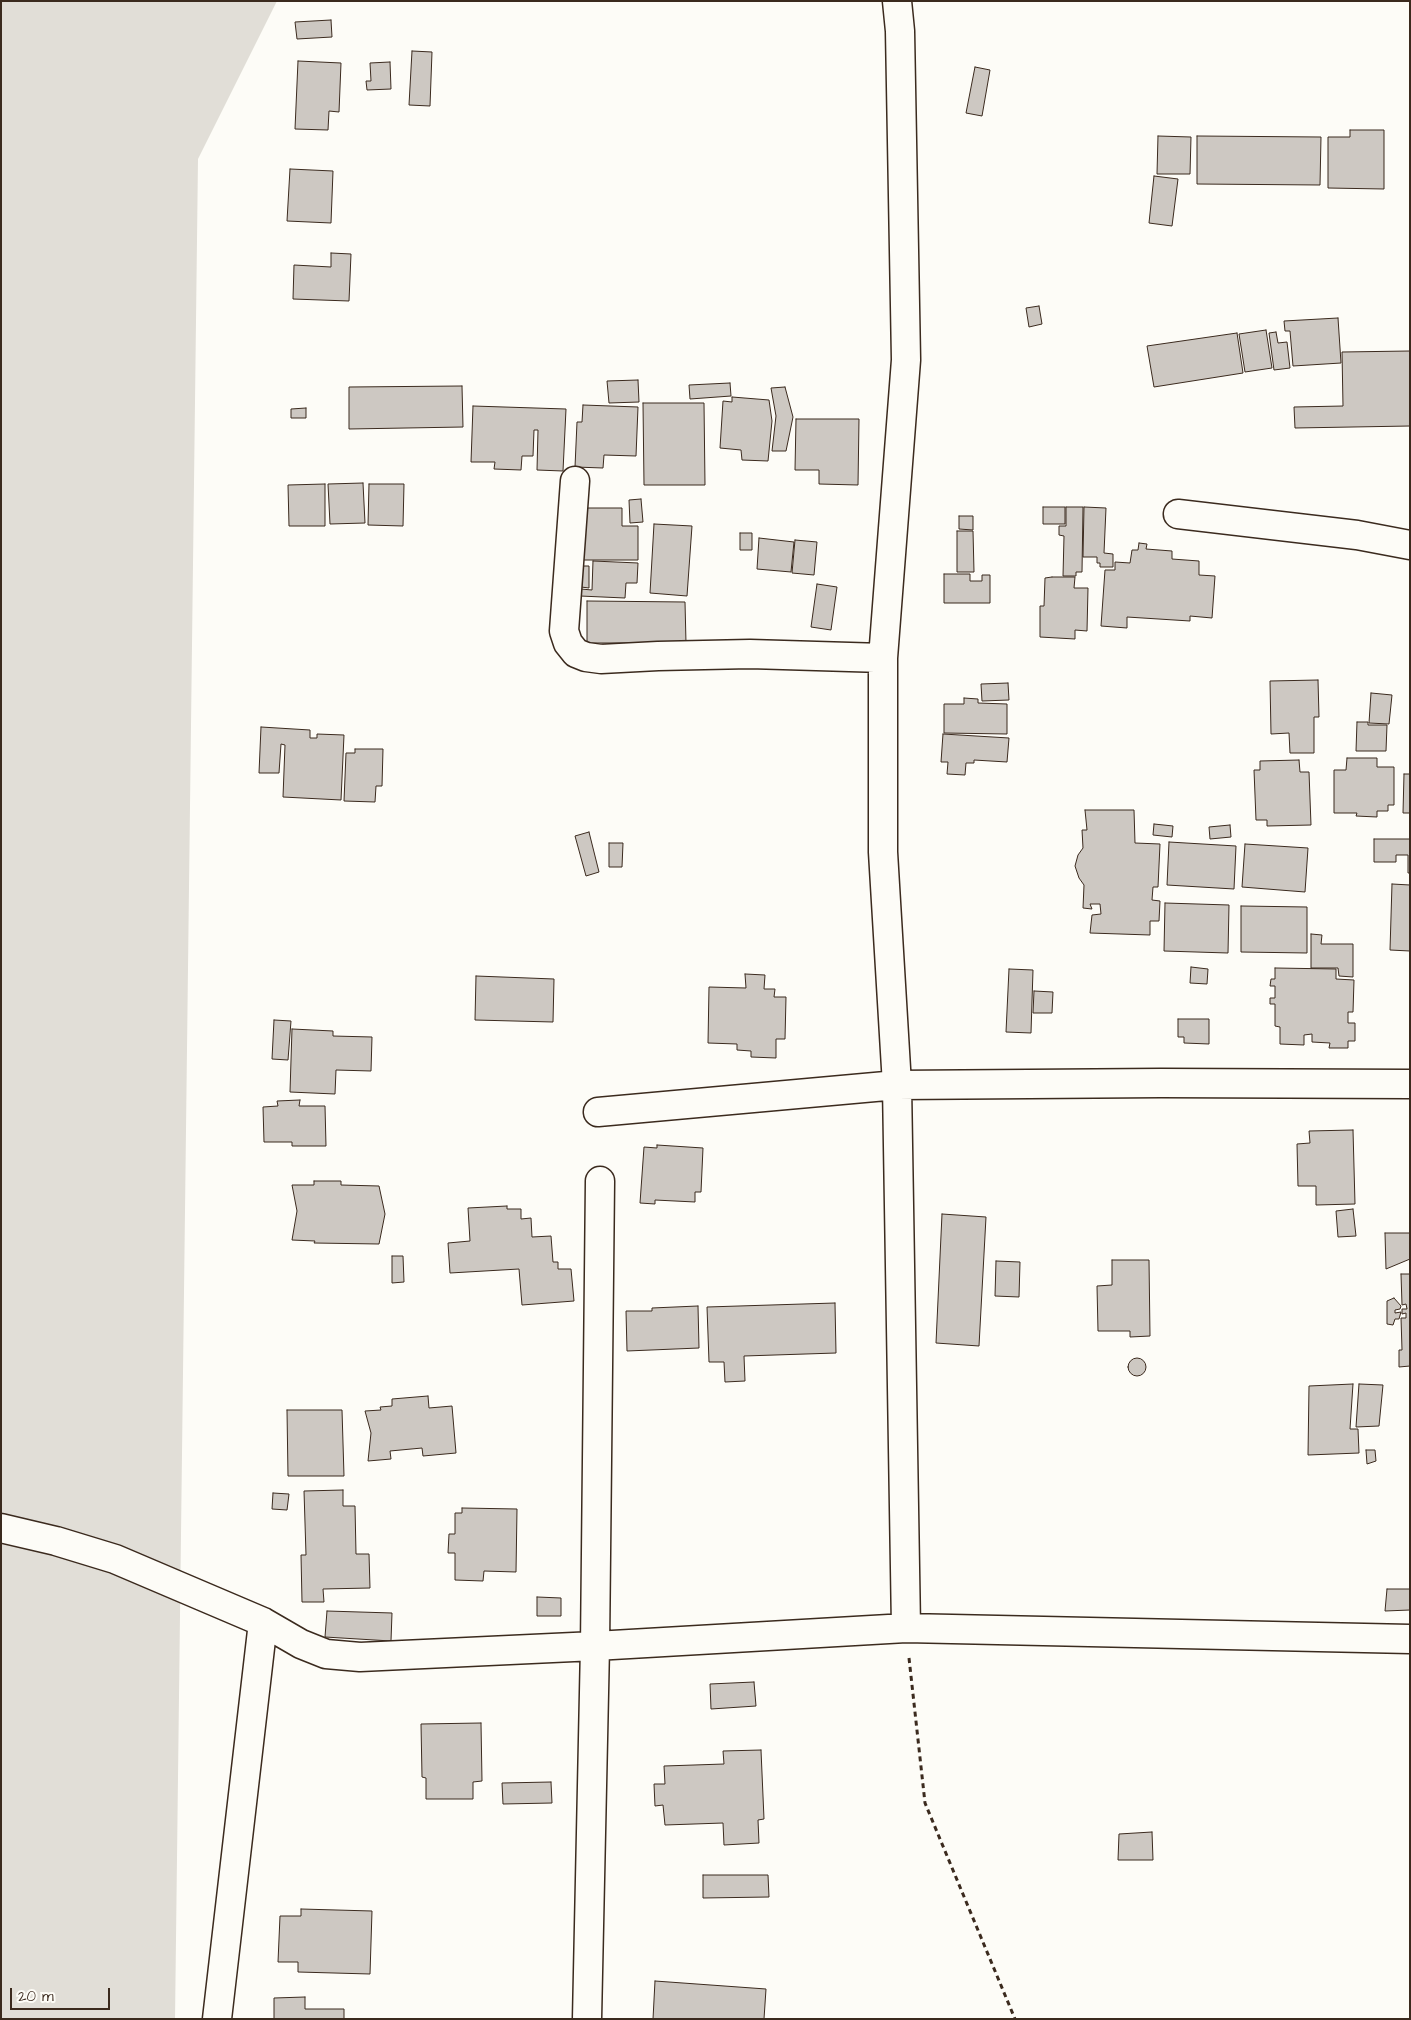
<!DOCTYPE html>
<html>
<head>
<meta charset="utf-8">
<style>
	body { margin:0 }
	#map { position:relative; width:1411px; height:2020px; overflow:hidden; background:#fdfcf7; font-family:"Architects Daughter",sans-serif }
	canvas { display:block }
	.frame { position:absolute; inset:0; border:2px solid #3b2a1e; pointer-events:none }
	.scale { position:absolute; left:10px; top:1988px; width:100px; height:22px; box-sizing:border-box; border:2px solid #3b2a1e; border-top:0; padding-left:6px; font-size:15px; line-height:18px; white-space:nowrap; color:#3b2a1e; -webkit-text-stroke:4px #fdfcf7; paint-order:stroke }
</style>
</head>
<body>
<div id="map">
<canvas width="1411" height="2020"></canvas>
<div class="frame"></div>
<div class="scale">20 m</div>
</div>
<script>
const ctx = document.querySelector('canvas').getContext('2d');
ctx.lineJoin = 'round';
function fill(path, color) { ctx.fillStyle = color; ctx.fill(path, 'evenodd'); }
const shape = rows => new Path2D(rows.map(r => 'M' + r).join(''));
function strokePath(path, color, width, dash) { ctx.strokeStyle = color; ctx.lineWidth = width; ctx.lineCap = dash ? 'butt' : 'round'; ctx.setLineDash(dash || []); ctx.stroke(path); }
fill(shape([
	[1,1,277,1,198,159,175,2019,1,2019]
]), '#e1ded7');
const building = shape([
	[331,20,332,37,297,39,295,22,331,20],
	[412,51,432,52,430,106,409,105,412,51],
	[298,61,341,63,339,112,329,111,328,130,295,129,298,61],
	[390,62,391,89,367,90,366,81,371,81,370,63,390,62],
	[975,67,990,70,982,116,966,113,975,67],
	[1350,130,1384,130,1384,189,1328,188,1328,137,1350,137,1350,130],
	[1158,136,1191,137,1190,174,1157,174,1158,136],
	[1197,136,1321,137,1320,185,1197,184,1197,136],
	[290,169,333,171,331,223,287,221,290,169],
	[1154,176,1178,179,1172,226,1149,223,1154,176],
	[331,253,351,254,349,301,293,299,294,265,331,267,331,253],
	[1039,306,1042,324,1029,327,1026,308,1039,306],
	[1338,318,1341,363,1293,366,1290,331,1285,331,1284,321,1338,318],
	[1266,330,1272,368,1245,372,1239,334,1266,330],
	[1276,332,1278,343,1287,342,1290,368,1274,370,1269,333,1276,332],
	[1237,333,1243,373,1154,387,1147,346,1237,333],
	[1410,351,1410,426,1295,428,1294,407,1343,406,1342,352,1410,351],
	[638,380,639,402,609,403,607,381,638,380],
	[730,383,731,396,690,399,689,385,730,383],
	[462,386,463,427,349,429,349,387,462,386],
	[785,387,793,417,786,451,772,451,776,416,771,388,785,387],
	[732,397,769,400,772,421,768,461,742,460,741,450,720,448,723,401,732,402,732,397],
	[643,403,704,403,705,485,644,485,643,403],
	[583,405,638,407,636,456,604,455,603,468,575,467,577,422,582,422,583,405],
	[473,406,566,409,563,471,537,470,538,430,534,430,533,456,522,456,521,470,494,469,495,462,471,462,473,406],
	[306,408,306,418,291,418,291,409,306,408],
	[796,419,859,419,858,485,819,484,819,470,795,470,796,419],
	[363,483,365,523,330,524,328,484,363,483],
	[325,484,325,526,289,526,288,485,325,484],
	[369,484,404,484,403,526,368,525,369,484],
	[641,499,643,522,630,523,629,500,641,499],
	[1043,507,1065,507,1065,524,1043,524,1043,507],
	[1066,507,1083,507,1082,572,1076,572,1076,576,1063,576,1064,536,1059,535,1059,526,1066,526,1066,507],
	[1084,507,1106,508,1104,553,1113,554,1113,567,1100,567,1100,563,1097,563,1097,557,1083,557,1084,507],
	[582,508,622,508,622,526,638,526,638,560,582,560,582,508],
	[959,516,973,516,973,530,959,529,959,516],
	[654,524,692,526,687,596,650,593,654,524],
	[957,531,973,531,974,572,957,572,957,531],
	[740,533,752,533,752,550,740,550,740,533],
	[759,538,794,542,791,572,757,569,759,538],
	[795,540,817,542,814,575,792,573,795,540],
	[1139,543,1147,544,1146,549,1172,551,1172,559,1199,561,1199,575,1215,576,1212,618,1190,616,1190,621,1127,617,1127,628,1101,626,1105,570,1115,570,1115,562,1130,563,1132,550,1138,550,1139,543],
	[593,561,638,563,637,583,626,583,625,598,580,596,581,589,592,590,593,561],
	[581,566,589,566,589,588,581,587,581,566],
	[944,574,970,574,970,581,982,581,982,575,990,575,990,603,944,603,944,574],
	[1052,577,1075,577,1074,588,1088,588,1087,631,1075,630,1075,639,1040,637,1040,606,1044,606,1045,578,1052,577],
	[817,584,837,587,831,630,811,627,817,584],
	[587,601,685,602,686,643,587,643,587,601],
	[1318,680,1319,717,1314,717,1314,753,1290,753,1289,733,1271,734,1270,681,1318,680],
	[1008,683,1009,700,982,701,981,684,1008,683],
	[1371,693,1392,695,1389,724,1369,723,1371,693],
	[964,698,978,699,978,703,1007,704,1007,734,944,733,944,704,964,704,964,698],
	[1357,722,1368,722,1368,725,1387,725,1386,751,1356,751,1357,722],
	[261,727,310,730,310,738,317,738,317,734,344,735,341,800,283,797,285,745,281,744,279,773,259,773,261,727],
	[943,734,1009,738,1007,762,974,760,974,763,966,763,965,775,947,774,948,762,941,762,943,734],
	[355,749,383,749,382,786,376,786,375,802,344,801,346,753,355,753,355,749],
	[1347,758,1377,758,1377,767,1394,767,1394,805,1388,805,1388,811,1377,811,1377,817,1356,816,1357,813,1334,813,1334,770,1346,770,1347,758],
	[1299,760,1300,772,1309,772,1311,825,1267,826,1267,820,1256,820,1254,770,1260,770,1260,761,1299,760],
	[1404,774,1410,774,1410,813,1403,813,1404,774],
	[1085,810,1134,810,1135,843,1160,844,1158,887,1153,887,1152,900,1160,901,1159,921,1150,921,1150,935,1090,933,1092,915,1101,914,1100,904,1090,904,1092,909,1083,908,1084,885,1079,878,1075,866,1078,855,1083,848,1082,830,1087,830,1085,810],
	[1154,824,1173,826,1172,837,1153,835,1154,824],
	[1230,825,1231,837,1210,839,1209,827,1230,825],
	[589,832,599,872,586,876,575,836,589,832],
	[1374,839,1410,839,1410,873,1408,873,1408,855,1396,855,1396,862,1374,862,1374,839],
	[1169,842,1236,846,1234,889,1167,885,1169,842],
	[609,843,623,843,622,867,609,867,609,843],
	[1245,844,1308,848,1305,892,1242,887,1245,844],
	[1392,884,1410,885,1410,951,1390,950,1392,884],
	[1165,903,1229,905,1228,953,1164,951,1165,903],
	[1241,906,1307,907,1307,953,1241,952,1241,906],
	[1311,934,1322,935,1321,944,1353,944,1353,977,1339,976,1338,968,1311,968,1311,934],
	[1191,967,1208,969,1207,984,1190,983,1191,967],
	[1275,968,1336,969,1336,979,1354,980,1353,1012,1348,1012,1348,1023,1355,1023,1355,1041,1348,1041,1348,1048,1329,1048,1330,1043,1312,1042,1312,1034,1304,1035,1304,1045,1280,1044,1280,1027,1275,1026,1275,1004,1270,1004,1270,998,1275,998,1275,986,1270,986,1271,979,1275,979,1275,968],
	[1009,969,1033,970,1031,1033,1006,1032,1009,969],
	[745,974,765,975,764,989,775,989,774,997,786,997,785,1039,776,1039,776,1058,751,1057,751,1051,737,1050,737,1044,708,1043,709,987,746,988,745,974],
	[476,976,554,979,553,1022,475,1020,476,976],
	[1034,991,1053,992,1052,1013,1033,1013,1034,991],
	[1178,1019,1209,1019,1209,1044,1184,1043,1184,1037,1178,1037,1178,1019],
	[274,1020,291,1021,288,1060,272,1059,274,1020],
	[292,1029,333,1031,333,1036,372,1037,371,1071,336,1070,335,1094,290,1092,292,1029],
	[300,1100,299,1106,325,1106,326,1146,292,1146,292,1142,264,1142,263,1107,278,1106,277,1101,300,1100],
	[1353,1130,1355,1204,1316,1205,1316,1186,1298,1186,1297,1144,1310,1143,1309,1131,1353,1130],
	[657,1145,703,1148,701,1192,695,1192,695,1202,655,1200,655,1204,640,1203,644,1147,657,1148,657,1145],
	[314,1181,341,1181,341,1185,379,1186,385,1214,379,1244,314,1243,315,1241,292,1240,297,1211,292,1185,314,1185,314,1181],
	[507,1206,507,1209,521,1209,521,1219,531,1218,532,1237,551,1236,553,1262,558,1262,558,1269,571,1269,574,1301,522,1305,519,1269,450,1273,448,1243,470,1241,468,1208,507,1206],
	[1353,1209,1356,1236,1338,1237,1336,1211,1353,1209],
	[942,1214,986,1217,979,1346,936,1343,942,1214],
	[1385,1233,1410,1233,1410,1259,1386,1269,1385,1233],
	[392,1256,403,1256,404,1282,392,1283,392,1256],
	[1112,1260,1149,1260,1150,1336,1130,1337,1130,1331,1098,1331,1097,1286,1112,1285,1112,1260],
	[996,1261,1020,1262,1019,1297,995,1296,996,1261],
	[1401,1274,1410,1274,1410,1366,1399,1367,1399,1350,1402,1350,1401,1318,1406,1318,1406,1313,1402,1314,1402,1309,1407,1309,1406,1304,1402,1305,1401,1274],
	[1394,1298,1401,1306,1400,1309,1395,1310,1395,1313,1401,1312,1399,1319,1395,1319,1393,1325,1387,1324,1387,1301,1394,1298],
	[835,1303,836,1353,744,1356,745,1381,725,1382,724,1362,709,1362,707,1307,835,1303],
	[698,1306,699,1348,627,1351,626,1311,652,1311,652,1308,698,1306],
	'1128 1367a9 9 0 1 1 18 0a9 9 0 1 1-18 0Z',
	[1353,1384,1350,1429,1358,1429,1359,1453,1308,1455,1309,1386,1353,1384],
	[1359,1384,1383,1385,1379,1426,1356,1427,1359,1384],
	[428,1396,429,1408,452,1406,456,1453,423,1456,422,1448,390,1451,391,1459,368,1461,371,1433,365,1411,381,1410,380,1407,392,1406,392,1399,428,1396],
	[287,1410,342,1410,344,1476,288,1476,287,1410],
	[1366,1450,1375,1450,1376,1461,1367,1464,1366,1450],
	[343,1490,343,1506,355,1506,356,1554,369,1554,370,1588,323,1589,324,1602,302,1602,301,1555,306,1555,304,1491,343,1490],
	[273,1493,289,1494,287,1510,272,1509,273,1493],
	[462,1508,517,1509,516,1572,484,1571,483,1581,455,1580,455,1553,448,1553,449,1534,455,1534,455,1513,462,1513,462,1508],
	[1387,1589,1410,1589,1410,1610,1385,1611,1387,1589],
	[537,1597,561,1598,561,1616,537,1616,537,1597],
	[327,1611,392,1613,391,1641,325,1637,327,1611],
	[754,1682,756,1706,711,1709,710,1684,754,1682],
	[481,1723,482,1781,473,1782,473,1799,426,1799,426,1778,422,1777,421,1724,481,1723],
	[761,1750,764,1819,758,1820,759,1843,724,1845,723,1823,665,1825,663,1805,655,1806,654,1784,665,1784,664,1766,724,1764,723,1751,761,1750],
	[551,1782,552,1803,503,1804,502,1783,551,1782],
	[1152,1832,1153,1860,1118,1860,1119,1834,1152,1832],
	[703,1875,768,1875,769,1897,703,1898,703,1875],
	[301,1909,372,1911,370,1974,298,1972,298,1962,278,1962,280,1916,301,1916,301,1909],
	[655,1981,766,1989,764,2019,653,2019,655,1981],
	[305,1997,305,2009,344,2009,344,2019,274,2019,274,1998,305,1997]
]);
fill(building, '#cdc8c2');
strokePath(building, '#3b2a1e', 1);
const minor = shape([
	[897,1,900,31,906,360,883,658,883,852,897,1085,906,1628],
	[575,481,564,631,568,643,576,653,586,657,601,659,658,656,750,654,883,658],
	[1178,514,1357,535,1410,545],
	[598,1112,897,1085,1161,1083,1410,1084],
	[1,1528,56,1541,115,1559,263,1622,301,1644,326,1654,360,1657,595,1646,906,1628,1410,1639],
	[217,2019,263,1622],
	[587,2019,595,1646,600,1181]
]);
strokePath(minor, '#3b2a1e', 31);
strokePath(shape([
	[909,1658,925,1803,1015,2019]
]), '#3b2a1e', 3, [5, 4]);
strokePath(minor, '#fdfcf7', 28);
</script>
</body>
</html>
